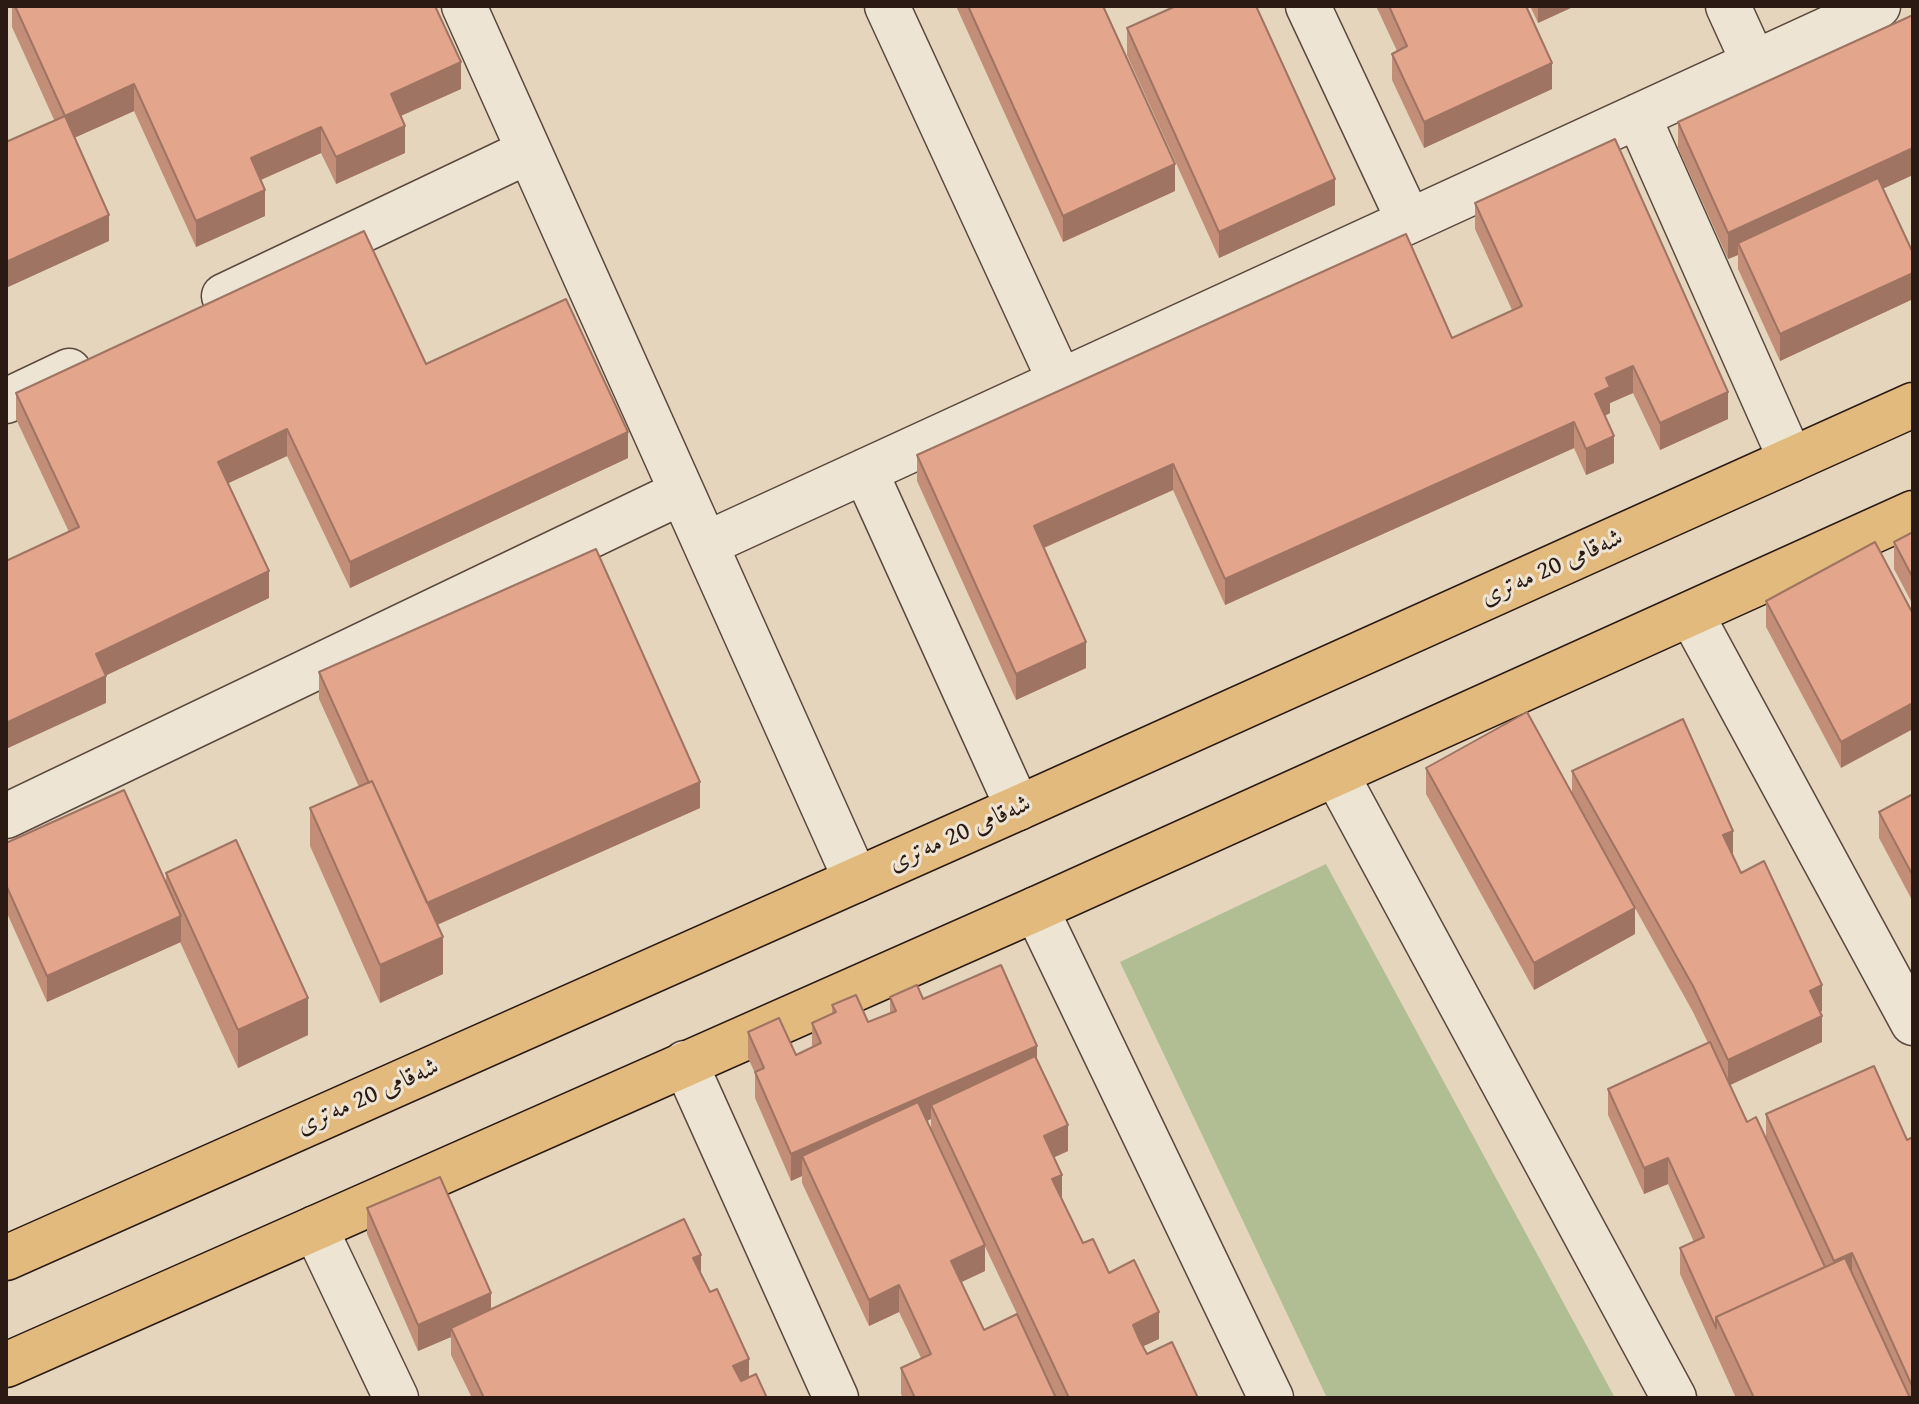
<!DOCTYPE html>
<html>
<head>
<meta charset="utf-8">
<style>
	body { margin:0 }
	#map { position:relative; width:1919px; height:1404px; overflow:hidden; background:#e5d5bc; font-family:"Gentium Book Plus",serif }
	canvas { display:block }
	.frame { position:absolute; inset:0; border:8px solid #2b1a14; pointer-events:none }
</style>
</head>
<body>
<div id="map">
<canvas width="1919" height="1404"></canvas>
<div class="frame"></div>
</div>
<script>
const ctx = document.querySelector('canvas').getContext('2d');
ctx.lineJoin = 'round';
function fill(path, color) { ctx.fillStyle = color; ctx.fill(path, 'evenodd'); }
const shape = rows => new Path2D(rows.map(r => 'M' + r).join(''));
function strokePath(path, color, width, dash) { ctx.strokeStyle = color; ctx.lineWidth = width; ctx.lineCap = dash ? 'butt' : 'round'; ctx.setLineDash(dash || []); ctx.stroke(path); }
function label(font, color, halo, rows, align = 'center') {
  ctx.font = font + ' "Gentium Book Plus",Amiri,serif'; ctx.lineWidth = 6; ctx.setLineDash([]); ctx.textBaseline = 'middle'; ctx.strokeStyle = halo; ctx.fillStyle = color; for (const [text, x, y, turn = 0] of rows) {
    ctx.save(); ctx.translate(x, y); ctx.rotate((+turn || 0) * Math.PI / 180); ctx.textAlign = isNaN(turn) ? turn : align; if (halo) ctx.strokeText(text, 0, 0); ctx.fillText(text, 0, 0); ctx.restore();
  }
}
fill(shape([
	[1326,864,1615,1398,1327,1398,1120,962]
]), '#b1be93');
const minor = shape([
	[464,6,856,880],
	[887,6,1060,381],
	[1308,6,1409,221],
	[1728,6,1754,63],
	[1638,116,1791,460],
	[224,296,529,151],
	[6,401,69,371],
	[865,471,1018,808],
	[706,544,1878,6],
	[1691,614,1913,1023],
	[1336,774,1674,1398],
	[6,816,682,492],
	[1036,909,1271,1398],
	[685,1063,836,1398],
	[315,1228,396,1398]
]);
const major = shape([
	[6,1258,1018,808,1913,405],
	[6,1365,1036,909,1913,513]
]);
strokePath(minor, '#5a493e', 47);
strokePath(major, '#2b1a14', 47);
strokePath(minor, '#eee4d3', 44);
strokePath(major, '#e2ba7e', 44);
fill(shape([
	[12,6,435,6,461,89,401,116,405,153,336,184,321,153,261,180,265,216,196,247,134,111,74,138,109,241,12,27],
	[956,6,1103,6,1175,191,1063,242],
	[1376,6,1526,6,1552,89,1424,148,1392,80,1392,54,1397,51],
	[1530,6,1575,6,1538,23],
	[1127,28,1335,205,1219,258,1127,55],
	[1678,122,1883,188,1913,253,1913,299,1780,361,1738,269,1738,255,1728,259,1678,148],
	[1475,203,1728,419,1660,450,1633,393,1610,403,1610,413,1605,416,1614,463,1586,475,1574,448,1225,605,1173,490,1044,548,1086,668,1016,700,917,481,917,455,1452,338,1512,310,1475,229],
	[426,364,628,458,350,588,287,456,228,483,269,598,105,676,106,703,69,532,16,419,16,393],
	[1913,532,1913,605,1894,569,1894,542],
	[1875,542,1841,768,1766,627,1766,601],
	[319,672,700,808,437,925,443,974,380,1003,310,846,310,808,359,787,319,699],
	[1426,768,1572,794,1572,771,1733,856,1741,873,1822,1011,1820,1012,1822,1042,1730,1085,1747,1122,1766,1140,1766,1114,1907,1140,1913,1137,1913,1398,1736,1398,1680,1274,1680,1248,1694,1242,1668,1184,1644,1194,1608,1115,1608,1089,1708,1043,1693,1012,1635,908,1635,934,1534,990,1426,794],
	[1913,794,1913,902,1879,838,1879,812],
	[6,843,166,883,166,873,308,1035,238,1068,180,942,47,1002,6,911],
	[890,997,923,999,1037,1061,1068,1151,1054,1157,1062,1200,1083,1243,1109,1273,1159,1339,1143,1346,1147,1354,1198,1398,903,1398,901,1394,901,1368,921,1358,899,1312,869,1326,802,1183,802,1176,791,1181,755,1098,755,1073,748,1058,748,1032,796,1055,812,1047,812,1023,832,1014,832,1005,868,1022,890,1013],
	[931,1119,931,1131,927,1121],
	[972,1219,1017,1314,984,1330,961,1282,985,1271],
	[367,1208,491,1310,701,1274,749,1377,767,1398,472,1398,451,1355,451,1337,418,1351,367,1234]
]), '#c38e78');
fill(shape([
	[1538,6,1575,6,1538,23],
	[461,62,461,89,391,120,391,94],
	[1552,63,1552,89,1424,148,1424,122],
	[134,84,134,111,65,142,65,116],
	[405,126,405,153,336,184,336,157],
	[321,127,321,153,251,184,251,158],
	[1913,148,1913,175,1743,253,1738,243,1738,255,1728,259,1728,233],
	[1175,164,1175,191,1063,242,1063,216],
	[1335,179,1335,205,1219,258,1219,232],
	[265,190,265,216,196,247,196,221],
	[109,215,109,241,6,288,6,262],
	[1913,273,1913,299,1780,361,1780,334],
	[1633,366,1633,393,1610,403,1610,413,1595,420,1595,394,1606,378],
	[1728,392,1728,419,1660,450,1660,423],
	[1574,422,1574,448,1225,605,1225,579],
	[287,429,287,456,218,488,218,462],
	[628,432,628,458,350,588,350,562],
	[1614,436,1614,463,1586,475,1586,449],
	[1173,464,1173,490,1034,552,1034,526],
	[269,571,269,598,96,680,96,654],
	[1086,642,1086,668,1016,700,1016,674],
	[106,676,106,703,6,749,6,723],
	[1913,703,1913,729,1841,768,1841,742],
	[700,782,700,808,423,931,423,905],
	[1733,831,1733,857,1723,835],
	[1635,908,1635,934,1534,990,1534,963],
	[181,916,181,942,47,1002,47,976],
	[443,937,443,974,380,1003,380,965],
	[1822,985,1822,1011,1810,1017,1810,991],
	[308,998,308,1035,238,1068,238,1030],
	[1822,1016,1822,1042,1728,1086,1728,1060],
	[1037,1046,1037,1073,931,1105,931,1119,810,1173,802,1156,802,1176,791,1181,791,1154],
	[1068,1125,1068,1151,1044,1162,1044,1136],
	[1668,1158,1668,1184,1644,1194,1644,1168],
	[1062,1175,1062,1201,1052,1179],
	[985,1245,985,1271,951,1287,951,1261],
	[1852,1253,1852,1279,1834,1287,1834,1261],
	[701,1255,701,1281,693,1258],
	[899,1285,899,1312,869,1326,869,1300],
	[491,1293,491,1320,451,1328,451,1337,418,1351,418,1325],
	[1159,1312,1159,1339,1133,1351,1133,1325],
	[749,1359,749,1385,733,1392,733,1366]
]), '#9f7462');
const building = shape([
	[15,6,435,6,461,62,391,94,405,126,336,157,321,127,251,158,265,190,196,221,134,84,65,116,15,6],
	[968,6,1103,6,1175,164,1063,216,968,6],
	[1176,6,1256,6,1335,179,1219,232,1127,28,1176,6],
	[1389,6,1526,6,1552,63,1424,122,1392,54,1407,46,1389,6],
	[1913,15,1913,148,1728,233,1678,122,1913,15],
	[65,116,109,215,6,262,6,142,65,116],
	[1615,139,1728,392,1660,423,1633,366,1606,378,1610,387,1595,394,1614,436,1586,449,1574,422,1225,579,1173,464,1034,526,1086,642,1016,674,917,455,1406,234,1452,338,1522,306,1475,203,1615,139],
	[1878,178,1913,253,1913,273,1780,334,1738,243,1878,178],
	[364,231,426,364,566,299,628,432,350,562,287,429,218,462,269,571,96,654,106,676,6,723,6,561,79,527,16,393,364,231],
	[1913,532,1913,578,1894,542,1913,532],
	[1875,542,1913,614,1913,703,1841,742,1766,601,1875,542],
	[596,549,700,782,427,903,372,781,369,783,319,672,596,549],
	[1527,712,1635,908,1534,963,1426,768,1527,712],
	[1683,719,1733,831,1723,835,1741,873,1764,861,1822,985,1810,991,1822,1016,1728,1060,1693,986,1572,771,1683,719],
	[372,781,443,937,380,965,310,808,372,781],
	[124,790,181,916,47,976,6,885,6,843,124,790],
	[1913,794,1913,876,1879,812,1913,794],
	[236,840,308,998,238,1030,166,873,236,840],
	[1001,965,1037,1046,791,1154,755,1072,764,1068,748,1032,779,1018,796,1055,821,1043,812,1023,836,1012,832,1005,856,995,868,1022,896,1011,890,997,917,985,923,999,1001,965],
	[1710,1042,1747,1122,1756,1117,1825,1267,1716,1317,1716,1328,1680,1248,1704,1237,1668,1158,1644,1168,1608,1089,1710,1042],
	[1035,1056,1068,1125,1044,1136,1062,1175,1052,1179,1083,1243,1093,1239,1109,1273,1134,1260,1159,1312,1133,1325,1140,1341,1147,1354,1172,1342,1198,1398,1069,1398,931,1105,1035,1056],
	[1874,1066,1907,1140,1913,1137,1913,1388,1852,1253,1834,1261,1766,1114,1874,1066],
	[918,1102,985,1245,951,1261,984,1330,1017,1314,1056,1398,915,1398,901,1368,931,1354,899,1285,869,1300,802,1156,918,1102],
	[440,1177,491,1293,418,1325,367,1208,440,1177],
	[684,1219,701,1255,693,1258,710,1292,717,1289,749,1359,733,1366,741,1381,756,1374,767,1398,484,1398,451,1328,684,1219],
	[1845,1258,1910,1398,1754,1398,1716,1317,1845,1258]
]);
fill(building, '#e3a58c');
strokePath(building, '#9f7462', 2);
label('26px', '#2b1a14', '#eee4d3', [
	["شەقامی 20 مەتری",1552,568,-24],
	["شەقامی 20 مەتری",960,834,-24],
	["شەقامی 20 مەتری",368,1097,-24]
]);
</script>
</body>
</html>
